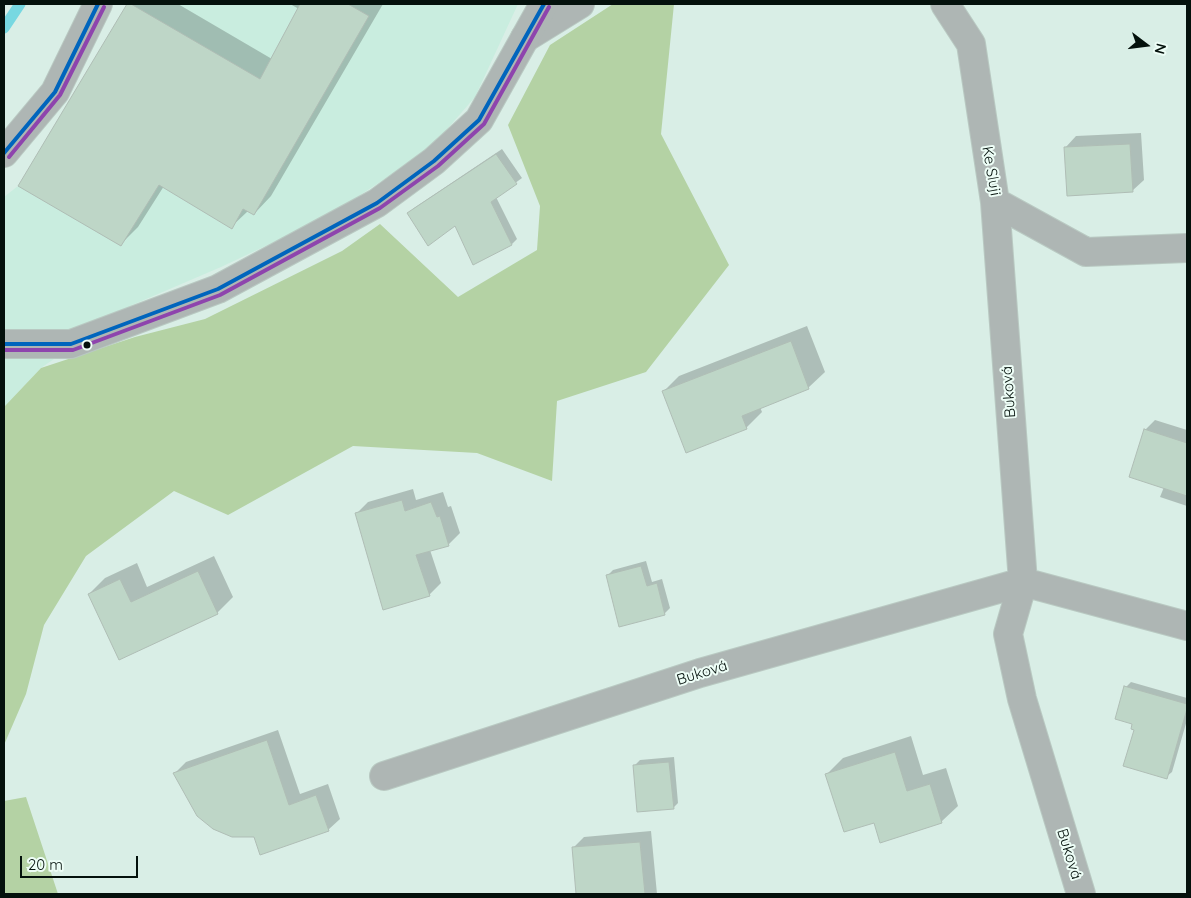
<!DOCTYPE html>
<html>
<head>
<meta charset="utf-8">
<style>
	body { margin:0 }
	#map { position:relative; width:1191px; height:898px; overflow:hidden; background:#d9eee6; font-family:Quicksand,sans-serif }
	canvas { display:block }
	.frame { position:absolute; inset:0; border:5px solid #04110c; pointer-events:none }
	.north { position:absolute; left:1121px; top:20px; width:50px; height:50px; -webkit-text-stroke:4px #eefef7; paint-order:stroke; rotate:105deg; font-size:14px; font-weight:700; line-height:20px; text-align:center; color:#04110c }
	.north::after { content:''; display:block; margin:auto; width:18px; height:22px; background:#04110c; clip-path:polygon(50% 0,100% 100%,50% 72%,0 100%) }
	.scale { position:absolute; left:20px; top:856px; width:118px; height:22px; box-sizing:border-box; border:2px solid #04110c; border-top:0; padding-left:6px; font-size:15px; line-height:18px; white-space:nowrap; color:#04110c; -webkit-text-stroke:4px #eefef7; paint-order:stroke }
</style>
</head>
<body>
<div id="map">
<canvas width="1191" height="898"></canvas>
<div class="frame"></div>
<div class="north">N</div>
<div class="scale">20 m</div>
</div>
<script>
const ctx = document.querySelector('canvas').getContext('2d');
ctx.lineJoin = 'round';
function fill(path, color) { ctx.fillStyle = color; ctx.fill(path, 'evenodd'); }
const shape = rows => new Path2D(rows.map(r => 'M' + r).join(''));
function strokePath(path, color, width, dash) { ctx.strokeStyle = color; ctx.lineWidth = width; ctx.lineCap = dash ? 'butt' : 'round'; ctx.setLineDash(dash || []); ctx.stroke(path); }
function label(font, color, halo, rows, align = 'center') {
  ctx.font = font + ' Quicksand,sans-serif'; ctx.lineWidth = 4; ctx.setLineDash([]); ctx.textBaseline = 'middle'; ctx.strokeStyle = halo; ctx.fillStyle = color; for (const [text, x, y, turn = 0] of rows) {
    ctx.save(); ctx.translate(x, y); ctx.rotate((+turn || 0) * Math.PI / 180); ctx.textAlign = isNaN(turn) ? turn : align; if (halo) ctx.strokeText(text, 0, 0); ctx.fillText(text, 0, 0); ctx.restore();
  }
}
fill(shape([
	[127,4,518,4,475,97,429,150,325,218,221,267,130,306,41,368,4,407,4,197,18,186]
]), '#c9eddf');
fill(shape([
	[613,4,674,4,661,134,729,265,646,372,557,401,552,481,477,453,353,446,228,515,174,491,86,556,44,625,26,694,4,745,4,407,41,368,135,337,205,319,342,251,380,224,458,297,537,250,540,206,508,125,550,45],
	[26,797,58,894,4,894,4,801]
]), '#b4d2a4');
fill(shape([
	[129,4,178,4,272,59,299,9,290,4,383,4,271,196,254,214,248,211,231,227,164,186,138,227,120,245,20,185],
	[1141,133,1144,180,1132,191,1065,148,1076,136],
	[502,149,522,178,496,197,517,239,512,244,455,224,409,213,414,208],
	[807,326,825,372,808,388,760,407,762,412,746,428,663,392,679,376],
	[1155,420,1187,430,1187,506,1160,497,1164,487,1145,430],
	[413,489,416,500,443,492,448,507,451,506,460,533,449,544,430,550,441,583,429,595,357,513,368,502],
	[214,556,233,597,217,613,119,658,89,594,105,578,137,563,147,587],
	[646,561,652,582,662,579,670,608,664,614,608,575,613,570],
	[1131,682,1187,698,1187,720,1172,772,1166,777,1135,729,1126,687],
	[278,730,300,794,328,784,340,819,328,830,254,836,175,773,186,762],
	[911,736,923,775,946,768,958,806,941,822,875,821,827,774,843,758],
	[674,757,678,803,673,808,634,766,640,760],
	[651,831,657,894,577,894,573,848,584,837]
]), '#0003');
strokePath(shape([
	[4,28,20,4]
]), '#77d8e1', 11);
const building = shape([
	[127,4,131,4,260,79,300,4,348,4,369,16,254,215,243,209,232,229,159,185,121,246,18,186,127,4],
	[1130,144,1133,192,1067,196,1064,147,1130,144],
	[496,154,517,184,491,202,512,245,473,265,455,226,428,246,407,213,496,154],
	[791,341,809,389,742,416,747,429,686,453,662,391,791,341],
	[1144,429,1187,443,1187,496,1129,477,1144,429],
	[402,500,405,511,431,502,437,517,440,516,449,546,416,555,430,596,383,610,355,513,402,500],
	[641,566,647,586,657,583,665,615,619,627,606,575,641,566],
	[198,571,218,614,119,660,88,594,120,579,131,602,198,571],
	[1124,686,1187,704,1187,709,1167,779,1123,766,1134,730,1131,729,1132,724,1115,719,1124,686],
	[267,740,289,805,316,795,329,831,260,855,254,837,232,837,213,829,197,816,173,773,267,740],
	[895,752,907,791,930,784,942,823,880,843,874,823,844,832,825,774,895,752],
	[669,762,674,809,637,812,633,765,669,762],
	[640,842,645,894,576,894,572,847,640,842]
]);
fill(building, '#bed6c7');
strokePath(building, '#afbdb5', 1);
const minor = shape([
	[945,4,971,44,995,202,1086,252,1187,248],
	[525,38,580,4],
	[995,202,1023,582,1008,634,1022,699,1081,894],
	[384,776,700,673,1023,582,1187,626]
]);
const tertiary = shape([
	[4,153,55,92,98,4],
	[4,344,71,344,218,289,377,203,434,161,479,120,544,4]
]);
strokePath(minor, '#b9c9c2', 30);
strokePath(tertiary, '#b9c9c2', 30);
strokePath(minor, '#aeb6b4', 28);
strokePath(tertiary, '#aeb6b4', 28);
strokePath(shape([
	[4,153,55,92,98,4],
	[4,344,71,344,218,289,377,203,434,161,479,120,544,4]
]), '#0065bd', 4);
strokePath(shape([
	[9,157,60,95,104,7],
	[4,350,73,350,220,295,380,208,438,166,484,124,549,7]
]), '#8e44ad', 4);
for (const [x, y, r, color] of [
	[87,345,4.5,"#04110c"]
]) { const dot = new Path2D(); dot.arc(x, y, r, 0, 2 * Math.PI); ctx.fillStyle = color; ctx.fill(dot); strokePath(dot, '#eefef7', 2); }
label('15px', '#04110c', '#eefef7', [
	["Ke Sluji",991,171,80],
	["Buková",1009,392,-94],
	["Buková",702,673,-17],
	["Buková",1069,854,73]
]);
</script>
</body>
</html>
